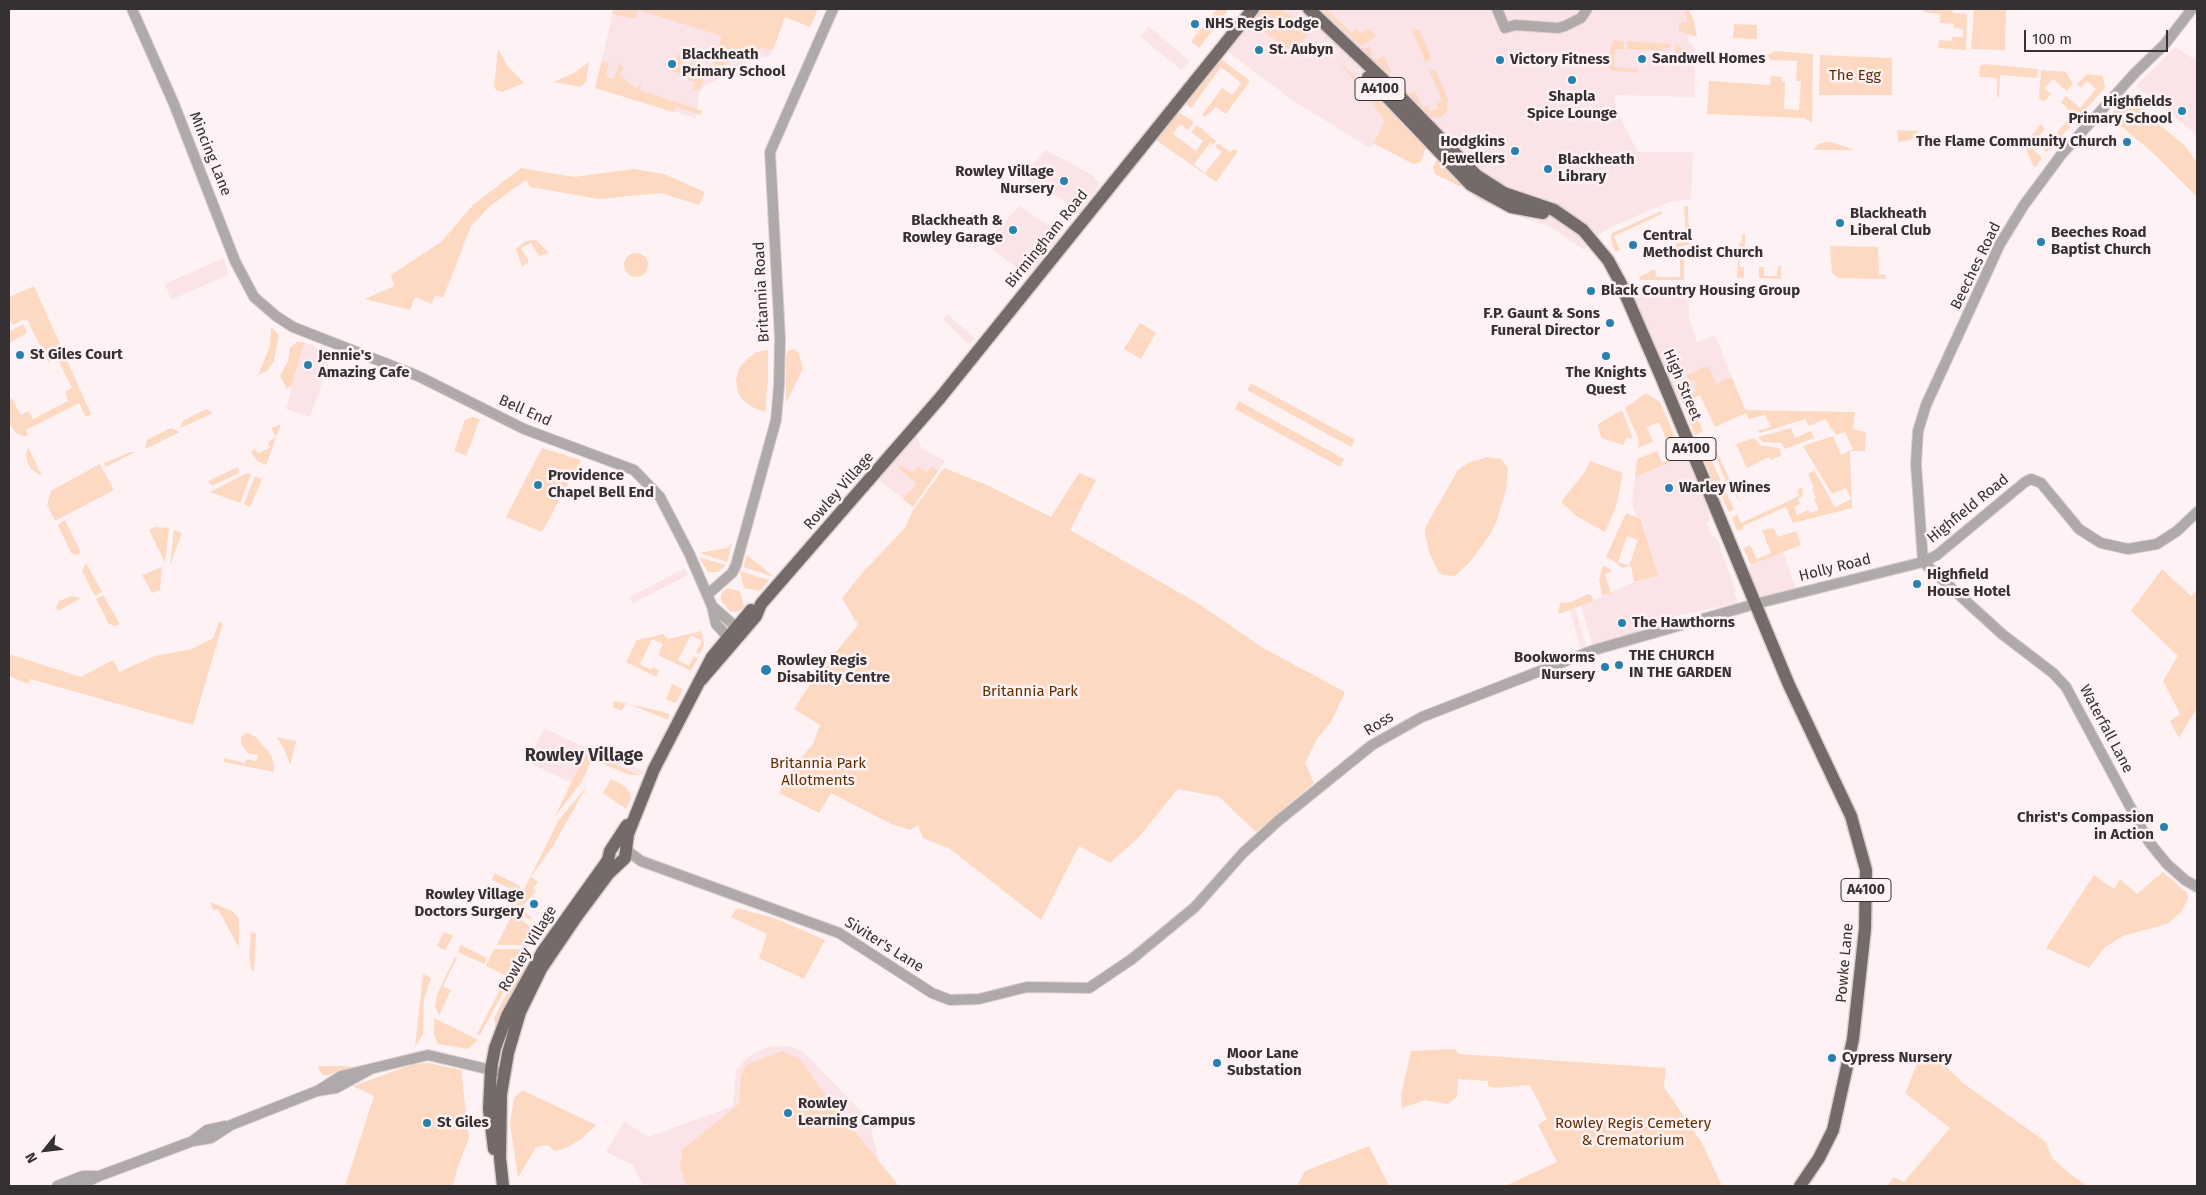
<!DOCTYPE html>
<html>
<head>
<meta charset="utf-8">
<style>
	body { margin:0 }
	#map { position:relative; width:2206px; height:1195px; overflow:hidden; background:#fff2f4; font-family:"Fira Sans",sans-serif }
	canvas { display:block }
	.frame { position:absolute; inset:0; border:10px solid #353031; pointer-events:none }
	.north { position:absolute; left:20px; top:1125px; width:50px; height:50px; -webkit-text-stroke:4px #fff2f4; paint-order:stroke; rotate:241deg; font-size:14px; font-weight:700; line-height:20px; text-align:center; color:#353031 }
	.north::after { content:''; display:block; margin:auto; width:18px; height:22px; background:#353031; clip-path:polygon(50% 0,100% 100%,50% 72%,0 100%) }
	.scale { position:absolute; left:2024px; top:30px; width:144px; height:22px; box-sizing:border-box; border:2px solid #353031; border-top:0; padding-left:6px; font-size:15px; line-height:18px; white-space:nowrap; color:#353031; -webkit-text-stroke:4px #fff2f4; paint-order:stroke }
</style>
</head>
<body>
<div id="map">
<canvas width="2206" height="1195"></canvas>
<div class="frame"></div>
<div class="north">N</div>
<div class="scale">100 m</div>
</div>
<script>
const ctx = document.querySelector('canvas').getContext('2d');
ctx.lineJoin = 'round';
function fill(path, color) { ctx.fillStyle = color; ctx.fill(path, 'evenodd'); }
const shape = rows => new Path2D(rows.map(r => 'M' + r).join(''));
function strokePath(path, color, width, dash) { ctx.strokeStyle = color; ctx.lineWidth = width; ctx.lineCap = dash ? 'butt' : 'round'; ctx.setLineDash(dash || []); ctx.stroke(path); }
function label(font, color, halo, rows, align = 'center') {
  ctx.font = font + ' "Fira Sans",sans-serif'; ctx.lineWidth = 5; ctx.setLineDash([]); ctx.textBaseline = 'middle'; ctx.strokeStyle = halo; ctx.fillStyle = color; for (const [text, x, y, turn = 0] of rows) {
    ctx.save(); ctx.translate(x, y); ctx.rotate((+turn || 0) * Math.PI / 180); ctx.textAlign = isNaN(turn) ? turn : align; if (halo) ctx.strokeText(text, 0, 0); ctx.fillText(text, 0, 0); ctx.restore();
  }
}
fill(shape([
	[614,9,818,9,810,27,785,17,770,56,755,58,705,86,699,93,696,118,595,88],
	[1246,9,1684,9,1689,41,1695,49,1694,97,1614,95,1616,110,1638,152,1693,152,1691,199,1669,202,1611,227,1590,240,1584,250,1549,226,1511,214,1479,200,1456,180,1426,148,1374,143,1370,148,1295,102,1218,44],
	[1148,26,1190,61,1181,70,1141,37],
	[2175,47,2197,61,2197,135,2136,86],
	[1046,150,1092,175,1100,184,1079,213,1038,182,1035,186,1025,177,1025,173],
	[1019,206,1061,234,1028,276,985,244],
	[223,258,229,274,171,300,165,284],
	[1688,285,1689,318,1697,342,1715,335,1732,377,1672,403,1624,291,1641,286],
	[947,314,975,338,969,345,943,319],
	[304,342,332,354,310,417,286,409],
	[910,433,917,437,922,449,945,461,913,507,874,476],
	[1693,454,1710,511,1708,512,1710,521,1707,523,1712,536,1716,537,1736,591,1734,593,1738,603,1642,623,1646,636,1594,650,1581,606,1632,583,1658,576,1642,519,1636,516,1632,503,1635,477],
	[1783,550,1797,593,1755,604,1741,571],
	[685,568,688,575,633,603,630,597],
	[1575,608,1588,652,1582,654,1570,610],
	[544,728,582,746,587,746,645,772,639,775,599,757,579,753,578,769,571,783,528,762],
	[789,1046,803,1051,869,1120,880,1165,899,1186,643,1186,633,1165,606,1152,624,1121,648,1137,733,1106,736,1069,749,1056,767,1047]
]), '#fae4e8');
fill(shape([
	[614,9,818,9,810,27,785,17,773,50,761,48,739,58,736,57,708,76,693,71,691,62,712,69,722,36,638,10,635,19,612,14],
	[1217,9,1229,9,1199,48,1191,41],
	[1259,9,1279,9,1286,12,1301,24,1308,34,1293,53,1248,20],
	[1320,9,1330,9,1328,11,1352,33,1357,28,1359,33,1368,29,1376,35,1370,41,1361,46],
	[1684,9,1688,9,1694,20,1697,37,1679,31,1679,23,1687,22],
	[1924,9,1952,9,1953,13,1967,14,1966,50,1938,48,1939,40,1952,41,1952,37,1963,37,1963,29,1954,28,1954,24,1940,23,1940,14,1923,12],
	[1974,9,2006,9,2005,50,1971,49],
	[1734,24,1757,25,1757,39,1733,38],
	[1411,28,1420,31,1430,54,1430,59,1426,63],
	[1614,40,1624,41,1624,49,1615,49,1614,67,1637,69,1637,72,1614,71,1610,69,1609,53],
	[1627,41,1671,44,1670,48,1662,48,1662,51,1627,49],
	[1676,44,1684,51,1686,59,1674,59],
	[1369,47,1373,55,1371,56,1376,60,1384,56,1391,72,1389,74,1392,77,1397,76,1400,83,1403,82,1409,94,1415,91,1423,107,1428,105,1431,112,1438,108,1436,102,1442,100,1429,70,1436,71,1448,99,1447,112,1439,118,1431,117,1363,49],
	[498,49,507,65,524,83,502,92,496,90,494,87],
	[1775,51,1813,54,1812,123,1804,118,1707,114,1709,81,1770,85,1771,76,1782,77,1782,82,1785,82,1784,109,1799,110,1801,81,1796,81,1797,61,1770,60,1768,55],
	[678,54,684,57,684,75,672,71],
	[1820,55,1892,58,1892,95,1819,95],
	[1221,59,1250,81,1226,114,1216,107,1205,117,1202,115,1222,88,1232,95,1241,83,1221,67,1191,108,1186,104,1216,61],
	[1338,60,1426,148,1420,163,1413,164,1373,143,1385,122,1368,96,1357,87,1358,86],
	[602,61,609,63,606,77,614,79,619,63,624,69,619,74,636,89,642,83,640,90,702,111,701,115,676,107,673,112,595,88],
	[589,62,586,82,580,87,553,82,574,73],
	[1984,64,2038,69,2037,78,2000,75,1999,97,1997,97,1997,78,1979,77,1980,66],
	[2041,70,2066,72,2073,84,2067,91,2053,79,2044,88,2051,94,2044,102,2039,98],
	[2087,74,2103,76,2105,88,2047,152,2033,140,2032,135,2041,124,2045,129,2039,135,2048,143,2073,114,2061,102,2066,96,2080,108,2096,89,2087,81,2081,88,2077,84],
	[690,75,702,78,704,82,697,90,693,90,695,82,688,80],
	[2128,98,2185,146,2197,163,2197,197,2153,153,2109,116],
	[1180,113,1194,122,1188,130,1180,124,1173,134,1196,151,1203,141,1191,132,1197,125,1216,141,1213,145,1210,143,1194,164,1205,173,1222,152,1215,147,1218,143,1230,152,1234,149,1238,151,1216,182,1156,140,1175,115],
	[1897,130,1919,131,1911,140,1898,142],
	[2022,138,2042,158,2036,167,2033,166],
	[1826,142,1831,142,1855,150,1814,150,1818,144],
	[1437,159,1456,180,1467,190,1435,174,1433,167],
	[521,168,574,177,633,169,664,174,705,192,699,205,661,193,599,199,530,187,526,180,490,206,471,226,443,298,435,295,432,304,415,297,410,310,365,299,394,286,391,275,441,242,473,205],
	[1684,206,1688,206,1689,245,1684,245,1684,280,1640,280,1639,277,1655,269,1656,277,1680,277,1680,256,1675,244,1686,240],
	[1661,211,1662,214,1614,236,1620,250,1615,252,1611,240,1612,233],
	[1745,234,1745,252,1740,252,1740,267,1744,267,1744,278,1737,278,1739,243,1742,243,1742,235],
	[536,240,549,253,539,256,531,243,521,248,529,262,522,267,516,249,526,241],
	[1830,246,1878,247,1879,274,1885,275,1886,279,1838,278,1832,273],
	'624 265a12 12 0 1 1 24 0a12 12 0 1 1-24 0Z',
	[1778,266,1781,266,1781,279,1759,278,1759,267,1764,267,1764,276,1777,276],
	[34,286,91,414,86,417,79,403,26,430,28,435,24,436,16,433,9,423,9,398,12,399,21,415,28,411,33,419,68,401,65,392,72,388,57,358,48,362,28,321,22,320,13,325,9,320,9,297],
	[1140,323,1156,333,1141,359,1124,349],
	[23,324,27,333,9,343,9,332],
	[271,327,279,335,274,361,267,371,255,376,259,373,270,346],
	[297,342,304,342,292,385,287,389,280,376,288,361,290,348],
	[794,349,799,353,803,369,786,403,786,356,788,351],
	[768,350,768,379,765,412,752,407,742,399,738,392,736,380,739,368,747,359,756,352],
	[1708,366,1716,384,1732,377,1745,410,1855,412,1853,429,1866,432,1865,451,1850,451,1852,508,1793,523,1786,507,1743,526,1743,529,1737,531,1732,518,1737,514,1741,523,1799,496,1797,490,1802,487,1803,496,1798,499,1800,504,1794,507,1797,515,1808,510,1810,513,1819,510,1814,499,1816,498,1812,489,1814,488,1808,474,1814,470,1835,507,1851,499,1846,488,1832,494,1803,446,1833,436,1841,455,1853,449,1845,432,1836,435,1825,419,1809,426,1805,419,1760,433,1757,431,1771,427,1765,415,1749,419,1746,413,1715,427,1700,395,1690,400,1703,431,1695,435,1681,399,1696,392,1695,380,1690,382,1687,375],
	[1251,383,1355,440,1351,447,1247,390],
	[1646,393,1660,402,1684,457,1635,477,1637,459,1657,451,1662,463,1674,458,1659,422,1647,427,1653,442,1638,448,1639,440,1625,408],
	[1239,401,1344,459,1340,467,1235,409],
	[206,409,213,413,180,428,183,421],
	[1622,410,1633,439,1627,438,1623,445,1601,438,1598,424],
	[472,417,480,419,466,456,454,451,465,420],
	[281,424,266,465,257,461,251,452,255,449,258,453,270,448,268,442,276,437,271,428],
	[171,428,180,432,145,449,147,440],
	[1791,428,1795,438,1811,431,1814,438,1785,449,1781,443,1763,442,1758,437],
	[1754,438,1760,445,1779,448,1782,455,1771,460,1769,457,1747,468,1736,444],
	[1709,439,1721,461,1740,502,1726,482],
	[1703,442,1721,481,1713,481,1698,444],
	[28,447,39,470,42,476,32,470,28,464,26,455],
	[542,448,581,460,542,532,506,517],
	[130,452,135,452,106,467,104,463],
	[1487,457,1501,459,1508,468,1506,490,1497,520,1491,533,1470,562,1455,576,1443,575,1438,571,1429,552,1425,534,1426,526,1458,470,1468,463],
	[1590,461,1623,473,1616,507,1605,532,1576,516,1561,502,1584,473],
	[100,464,114,490,55,521,47,505,51,491],
	[901,465,913,473,918,466,927,473,932,466,938,471,913,507,903,499,917,483,898,468],
	[238,467,239,473,212,486,208,481],
	[944,468,987,485,1051,517,1079,473,1096,480,1070,530,1199,604,1263,648,1345,692,1331,722,1317,739,1305,763,1314,783,1256,832,1219,797,1178,789,1138,838,1110,863,1079,846,1041,920,950,849,923,838,918,825,910,830,891,824,831,793,819,813,779,793,794,766,813,744,820,725,794,709,813,680,858,625,842,598,864,571,905,528,913,510],
	[247,473,251,474,240,503,210,492],
	[255,476,262,479,250,507,244,504],
	[1719,491,1727,494,1734,509,1729,512],
	[1626,513,1641,519,1658,576,1634,582,1631,566,1622,568,1617,563,1606,557],
	[1627,536,1638,540,1629,566,1618,562],
	[65,520,81,553,76,555,71,553,58,525],
	[155,527,169,528,165,563,149,530],
	[1774,528,1778,537,1796,531,1801,545,1751,565,1743,548,1750,545,1757,559,1771,553,1762,530],
	[174,530,182,533,170,565],
	[732,543,727,562,699,553,727,548],
	[747,555,774,577,743,567],
	[699,557,726,565,718,572,708,572],
	[86,563,102,592,95,596,82,571],
	[1603,565,1613,571,1605,574,1611,594,1602,595,1599,580],
	[162,567,160,590,152,593,142,575],
	[2162,569,2191,596,2197,590,2197,708,2179,738,2170,721,2180,714,2163,681,2178,656,2131,611],
	[740,571,769,580,760,591,744,588],
	[727,588,740,591,744,607,737,612,730,611,721,601,721,594],
	[1588,594,1591,595,1594,601,1558,614,1560,603,1572,602],
	[103,595,120,624,115,626,109,624,96,599],
	[72,596,81,598,58,611,56,607,59,601],
	[219,622,223,623,193,725,30,679,28,684,9,676,9,654,81,677,113,660,119,672,155,656,192,649,213,638],
	[701,631,704,644,700,654,696,652,702,641,691,635,678,660,689,666,694,656,698,658,691,671,658,655,663,644,652,639,640,664,651,670,652,667,659,670,656,677,626,662,637,640,663,634,668,639],
	[672,684,683,689,676,703,666,700],
	[614,701,660,711,669,714,668,720,626,703,622,711,613,707],
	[247,733,256,737,271,755,274,764,274,772,224,762,224,758,245,763,247,759,256,761,258,755,248,753,241,744,241,737],
	[277,737,296,741,290,765,285,751],
	[579,753,599,757,639,775,629,775,592,759,581,783,554,818,578,769],
	[611,779,623,785,630,792,631,799,626,809,603,793],
	[587,786,553,846,531,877,538,882,533,888,536,891,521,908,532,918,530,920,515,908,558,821],
	[2163,872,2187,893,2188,899,2181,912,2167,924,2123,936,2104,948,2089,968,2046,948,2094,875,2114,889,2120,879,2137,894],
	[495,873,520,886,517,892,492,880],
	[210,902,232,911,239,918,239,948,218,909,214,911],
	[737,908,774,918,825,940,804,979,759,958,767,934,731,917],
	[513,913,538,933,530,945,497,945],
	[251,932,256,934,254,971,251,969,249,956],
	[444,932,453,936,445,950,437,946],
	[461,945,487,958,484,964,458,952],
	[494,949,527,949,511,978,486,966],
	[455,957,457,958,443,986,451,990,439,1015,435,1007,437,994],
	[527,962,524,976,497,1036,494,1018,522,964],
	[423,974,431,978,424,999,423,1034,415,1047],
	[505,980,509,982,480,1035,477,1034],
	[434,1018,478,1040,468,1049,438,1044,434,1036],
	[1455,1049,1459,1054,1666,1068,1664,1087,1702,1143,1722,1186,1505,1186,1557,1162,1538,1125,1547,1119,1530,1085,1496,1088,1488,1086,1488,1081,1458,1079,1457,1097,1448,1104,1425,1100,1402,1108,1401,1095,1411,1051],
	[782,1051,800,1059,825,1095,899,1186,686,1186,680,1165,683,1149,739,1104,741,1077,746,1065],
	[1928,1054,1935,1056,1963,1083,2046,1142,2052,1158,2071,1175,2088,1186,1887,1186,1894,1177,1904,1182,1950,1128,1905,1093,1920,1057],
	[429,1063,461,1070,469,1138,457,1169,453,1186,345,1186,374,1096,353,1086,414,1064],
	[322,1066,347,1066,353,1068,324,1076,319,1070,318,1067],
	[522,1090,596,1125,580,1140,564,1149,554,1151,548,1145,536,1147,518,1178,510,1124,514,1098],
	[1369,1146,1389,1186,1297,1186,1305,1171]
]), '#fdd9c1');
const minor = shape([
	[132,9,174,104,235,261,254,297,276,316,293,327,418,376,524,429,634,470,660,497,689,553,712,606,716,624,727,636],
	[1497,9,1505,28,1515,25,1558,28,1565,26,1581,18,1587,9],
	[1923,562,1916,464,1918,431,1926,405,2000,244,2024,205,2061,155,2135,73,2165,44,2192,9],
	[1923,562,2002,634,2053,673,2066,687,2149,842,2167,864,2185,880,2197,887],
	[707,595,732,573,736,565,776,420,779,386,780,338,770,152,833,9],
	[712,606,735,626],
	[625,849,641,861,839,933,932,993,950,1000,979,999,1027,987,1089,988,1132,959,1195,907,1243,853,1278,821,1372,745,1422,717,1594,650,1755,604,1923,562,1937,555,2025,482,2031,479,2041,483,2079,529,2101,543,2128,549,2157,544,2177,531,2197,512],
	[319,1090,341,1076,428,1055,504,1073],
	[194,1140,207,1130,225,1126],
	[57,1186,83,1176,98,1176],
	[79,1186,99,1176,193,1141,211,1138,231,1125,317,1091,336,1088,369,1070]
]);
const major = shape([
	[1309,9,1388,84,1476,175,1504,193,1554,210,1583,230,1608,260,1620,282,1660,374,1789,685,1851,816,1866,870,1865,929,1853,1039,1833,1130,1819,1158,1800,1186],
	[1368,77,1471,185,1511,207,1543,213],
	[701,680,756,616,761,604,940,398,1253,9],
	[494,1149,489,1109,491,1069,495,1048,507,1016,543,951,608,860,610,851,627,825],
	[503,1186,500,1158,501,1094,508,1053,520,1012,541,969,577,916,609,873,625,858,628,834,654,769,712,657,751,610]
]);
strokePath(minor, '#dbcfd1', 12);
strokePath(major, '#dbcfd1', 15);
strokePath(minor, '#afaaa9', 10);
strokePath(major, '#746b69', 12);
for (const [x, y, r, color] of [
	[1195,24,5,"#2681af"],
	[1259,50,5,"#2681af"],
	[1642,59,5,"#2681af"],
	[1500,60,5,"#2681af"],
	[672,64,5,"#2681af"],
	[1572,80,5,"#2681af"],
	[2182,111,5,"#2681af"],
	[2127,142,5,"#2681af"],
	[1515,151,5,"#2681af"],
	[1548,169,5,"#2681af"],
	[1064,181,5,"#2681af"],
	[1840,223,5,"#2681af"],
	[1013,230,5,"#2681af"],
	[2041,242,5,"#2681af"],
	[1633,245,5,"#2681af"],
	[1591,291,5,"#2681af"],
	[1610,323,5,"#2681af"],
	[20,355,5,"#2681af"],
	[1606,356,5,"#2681af"],
	[308,365,5,"#2681af"],
	[538,485,5,"#2681af"],
	[1669,488,5,"#2681af"],
	[1917,584,5,"#2681af"],
	[1622,623,5,"#2681af"],
	[1619,665,5,"#2681af"],
	[1605,667,5,"#2681af"],
	[766,670,6,"#2681af"],
	[2164,827,5,"#2681af"],
	[534,904,5,"#2681af"],
	[1832,1058,5,"#2681af"],
	[1217,1063,5,"#2681af"],
	[788,1113,5,"#2681af"],
	[427,1123,5,"#2681af"]
]) { const dot = new Path2D(); dot.arc(x, y, r, 0, 2 * Math.PI); ctx.fillStyle = color; ctx.fill(dot); strokePath(dot, '#fff2f4', 2); }
for (const [x, y, w] of [
	[1380,89,50],
	[1691,449,50],
	[1866,890,50]
]) { const box = new Path2D(); box.roundRect(x - w / 2, y - 11.5, w, 23, 4); ctx.fillStyle = '#fff2f4'; ctx.fill(box); strokePath(box, '#353031', 1); }
label('bold 14px', '#353031', null, [
	["A4100",1380,89],
	["A4100",1691,449],
	["A4100",1866,890]
]);
label('bold 15px', '#353031', '#fff2f4', [
	["NHS Regis Lodge",1205,24],
	["St. Aubyn",1269,50],
	["Blackheath",682,55],
	["Primary School",682,72],
	["Sandwell Homes",1652,59],
	["Victory Fitness",1510,60],
	["Shapla",1572,97,"center"],
	["Spice Lounge",1572,114,"center"],
	["Highfields",2172,102,"right"],
	["Primary School",2172,119,"right"],
	["Hodgkins",1505,142,"right"],
	["Jewellers",1505,159,"right"],
	["The Flame Community Church",2117,142,"right"],
	["Blackheath",1558,160],
	["Library",1558,177],
	["Rowley Village",1054,172,"right"],
	["Nursery",1054,189,"right"],
	["Blackheath",1850,214],
	["Liberal Club",1850,231],
	["Blackheath &",1003,221,"right"],
	["Rowley Garage",1003,238,"right"],
	["Beeches Road",2051,233],
	["Baptist Church",2051,250],
	["Central",1643,236],
	["Methodist Church",1643,253],
	["Black Country Housing Group",1601,291],
	["F.P. Gaunt & Sons",1600,314,"right"],
	["Funeral Director",1600,331,"right"],
	["St Giles Court",30,355],
	["Jennie's",318,356],
	["Amazing Cafe",318,373],
	["The Knights",1606,373,"center"],
	["Quest",1606,390,"center"],
	["Providence",548,476],
	["Chapel Bell End",548,493],
	["Warley Wines",1679,488],
	["Highfield",1927,575],
	["House Hotel",1927,592],
	["The Hawthorns",1632,623],
	["THE CHURCH",1629,656],
	["IN THE GARDEN",1629,673],
	["Bookworms",1595,658,"right"],
	["Nursery",1595,675,"right"],
	["Rowley Regis",777,661],
	["Disability Centre",777,678],
	["Christ's Compassion",2154,818,"right"],
	["in Action",2154,835,"right"],
	["Rowley Village",524,895,"right"],
	["Doctors Surgery",524,912,"right"],
	["Moor Lane",1227,1054],
	["Substation",1227,1071],
	["Cypress Nursery",1842,1058],
	["Rowley",798,1104],
	["Learning Campus",798,1121],
	["St Giles",437,1123]
], 'left');
label('15px', '#5f2f01', '#fff2f4', [
	["The Egg",1855,76],
	["Britannia Park",1030,692],
	["Britannia Park",818,764],
	["Allotments",818,781],
	["Rowley Regis Cemetery",1633,1124],
	["& Crematorium",1633,1141]
]);
label('15px', '#353031', '#fff2f4', [
	["Mincing Lane",210,154,68],
	["Birmingham Road",1047,239,-51],
	["Beeches Road",1976,266,-64],
	["Britannia Road",762,292,-93],
	["High Street",1682,385,67],
	["Bell End",525,411,24],
	["Rowley Village",839,491,-49],
	["Highfield Road",1968,509,-39],
	["Holly Road",1835,568,-14],
	["Ross",1379,724,-32],
	["Waterfall Lane",2106,729,62],
	["Siviter's Lane",884,945,32],
	["Rowley Village",528,949,-59],
	["Powke Lane",1845,963,-85]
]);
label('bold 18px', '#353031', '#fff2f4', [
	["Rowley Village",584,756]
]);
</script>
</body>
</html>
